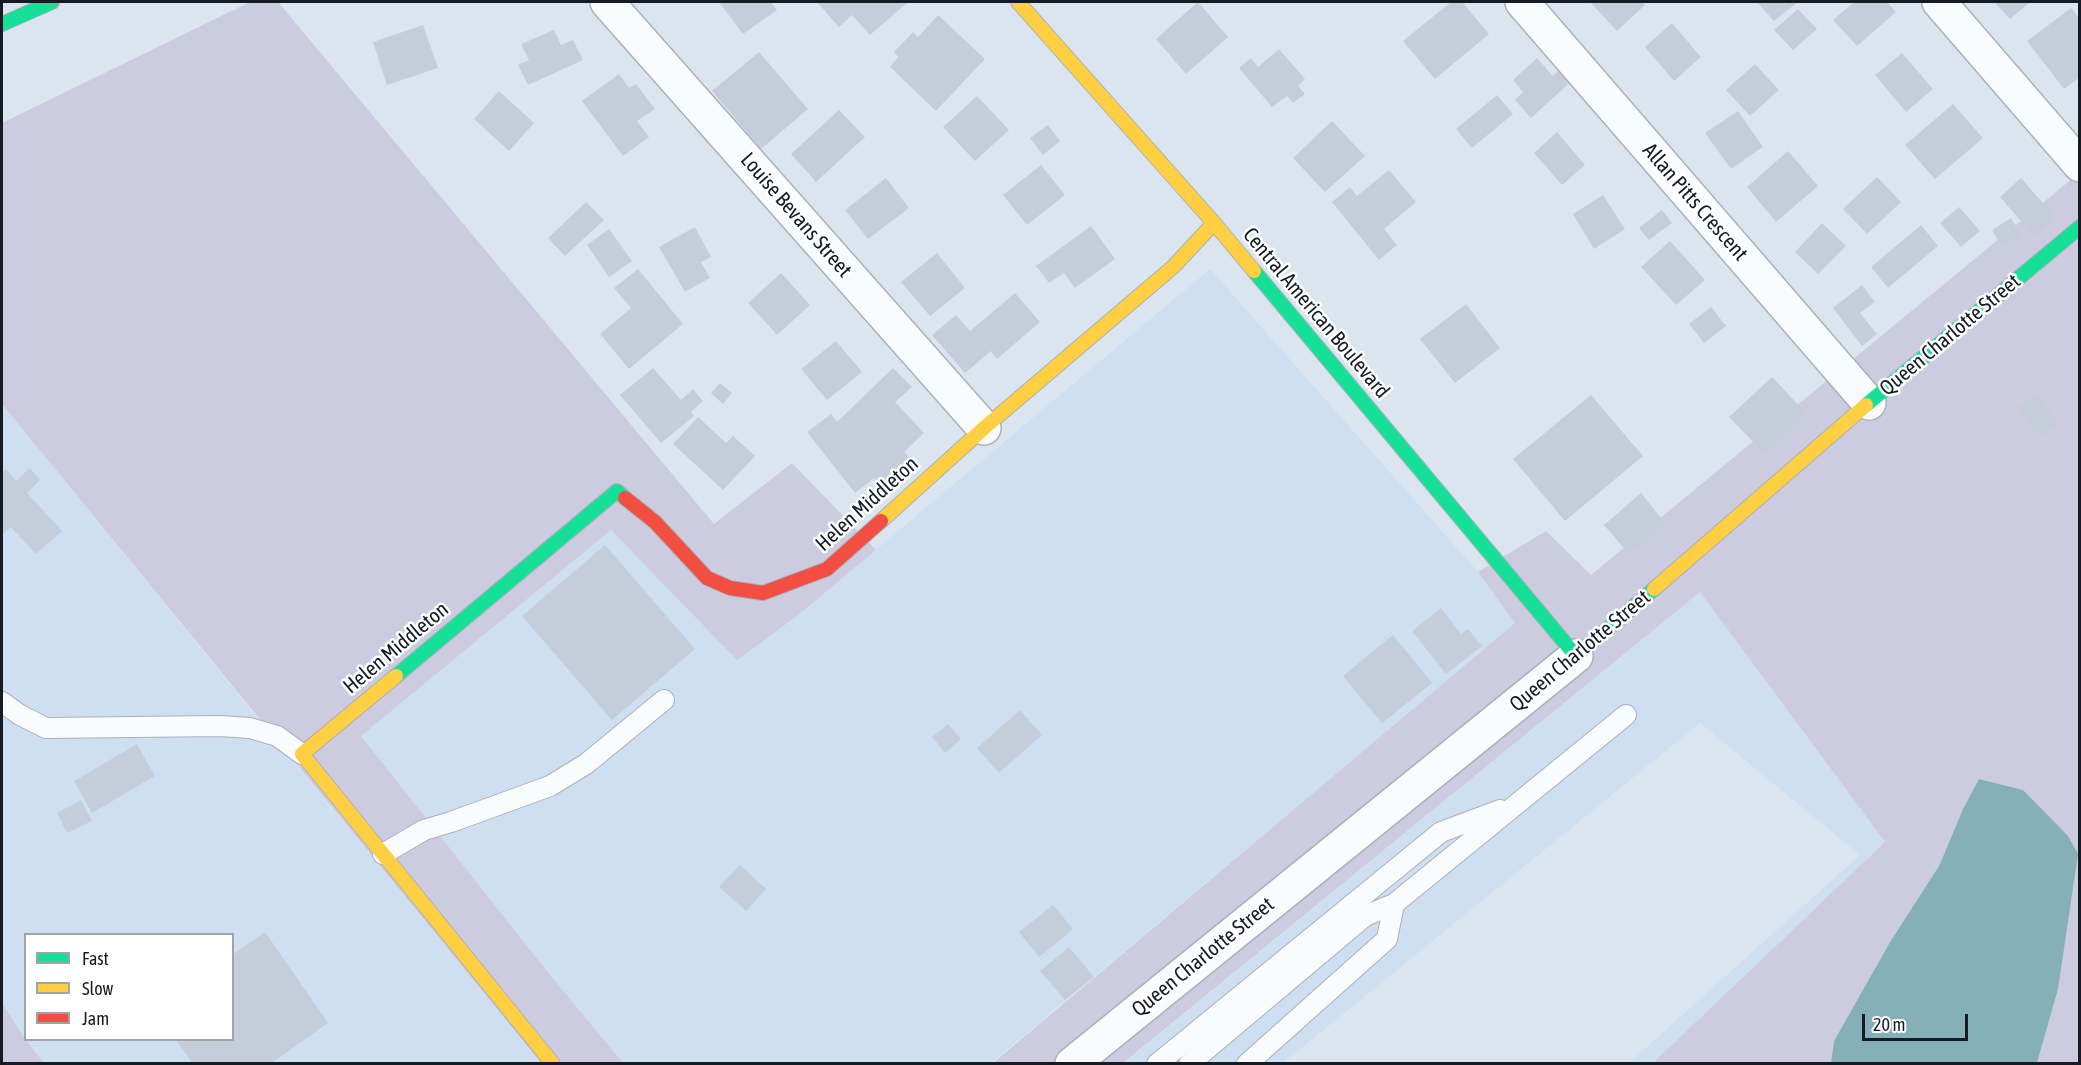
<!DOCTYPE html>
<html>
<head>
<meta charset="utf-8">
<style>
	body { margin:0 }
	#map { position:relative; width:2081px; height:1065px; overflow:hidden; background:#dbe5ef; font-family:"Asap Condensed",sans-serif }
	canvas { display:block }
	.frame { position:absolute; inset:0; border:3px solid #151b22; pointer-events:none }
	.legend { position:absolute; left:24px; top:933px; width:210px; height:108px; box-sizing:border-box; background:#fff; border:2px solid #a1a4a7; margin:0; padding:8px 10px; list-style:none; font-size:18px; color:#151b22 }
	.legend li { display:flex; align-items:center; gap:12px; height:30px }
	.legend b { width:30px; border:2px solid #a1a4a7 }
	.scale { position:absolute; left:1862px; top:1014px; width:106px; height:27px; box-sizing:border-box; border:3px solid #151b22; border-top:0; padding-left:8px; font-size:18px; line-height:21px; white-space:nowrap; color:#151b22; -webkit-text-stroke:4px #fff; paint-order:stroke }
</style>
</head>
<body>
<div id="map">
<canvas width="2081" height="1065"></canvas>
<div class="frame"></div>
<ul class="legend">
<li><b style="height:8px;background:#16e098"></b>Fast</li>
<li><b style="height:8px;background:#ffcf43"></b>Slow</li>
<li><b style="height:8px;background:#f24e42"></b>Jam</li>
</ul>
<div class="scale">20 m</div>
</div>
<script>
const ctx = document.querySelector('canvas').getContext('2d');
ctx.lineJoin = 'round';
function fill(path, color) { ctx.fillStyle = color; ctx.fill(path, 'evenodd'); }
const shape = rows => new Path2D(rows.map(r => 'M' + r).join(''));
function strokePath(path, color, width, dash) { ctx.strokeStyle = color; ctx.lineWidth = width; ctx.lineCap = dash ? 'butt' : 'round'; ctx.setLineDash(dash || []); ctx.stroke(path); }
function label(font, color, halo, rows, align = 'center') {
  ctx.font = font + ' "Asap Condensed",sans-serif'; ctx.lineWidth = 5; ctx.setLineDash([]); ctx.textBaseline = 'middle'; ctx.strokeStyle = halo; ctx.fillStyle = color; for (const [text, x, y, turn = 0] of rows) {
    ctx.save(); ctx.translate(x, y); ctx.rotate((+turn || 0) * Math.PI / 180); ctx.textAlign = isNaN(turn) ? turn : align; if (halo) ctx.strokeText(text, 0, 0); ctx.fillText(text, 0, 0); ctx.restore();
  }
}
fill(shape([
	[1210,269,1478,572,1516,623,991,1063,623,1063,546,970,361,736,611,530,737,659,797,616],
	[2,404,276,741,541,1063,44,1063,27,1040,232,1040,232,934,26,934,25,1037,2,1003],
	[1700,592,1885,842,1653,1063,1629,1063,1860,855,1700,723,1283,1063,1123,1064]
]), '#cedff1');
fill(shape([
	[250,2,278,2,714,524,792,463,876,550,797,616,737,660,611,530,361,736,546,970,623,1063,541,1063,2,404,2,123],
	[2079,173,2079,1063,2037,1063,2058,989,1963,809,1939,866,1890,942,1834,1041,1831,1063,1653,1063,1885,842,1700,592,1123,1063,992,1064,1515,623,1478,572,1546,531,1591,575],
	[2,1003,26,1040,44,1063,2,1063]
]), '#cccbe0');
fill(shape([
	[1979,779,2023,790,2068,836,2078,854,2058,989,2037,1063,1831,1063,1834,1041,1890,942,1939,866,1963,809]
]), '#85b0b8');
fill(shape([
	[719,2,771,2,777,10,743,34],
	[817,2,908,2,870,35,852,15,839,27],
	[1198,2,1228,37,1186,74,1156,39],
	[1451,2,1462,2,1489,34,1435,79,1403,41],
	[1590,2,1642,2,1645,5,1617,31],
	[1757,2,1798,2,1774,21],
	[1854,2,1887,2,1896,12,1857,46,1833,20],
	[1994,2,2030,2,2010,19],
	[2071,8,2080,19,2080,77,2064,89,2027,41],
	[1798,9,1817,29,1793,50,1774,30],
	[938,15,985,59,936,111,890,67,898,57,894,52,913,32,918,37],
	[1672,23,1701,57,1674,81,1645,47],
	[423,25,438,68,387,85,373,42],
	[554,30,561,45,573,40,583,60,528,85,518,65,529,60,521,44],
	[1279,49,1305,79,1298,86,1305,94,1293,103,1287,96,1272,107,1239,68,1251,58,1258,67],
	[759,52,808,109,761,149,712,91],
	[1902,53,1933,89,1906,112,1875,75],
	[1537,58,1553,76,1567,63,1578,75,1531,118,1515,100,1523,92,1513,80],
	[1755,64,1779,90,1750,116,1726,90],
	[619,74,629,88,636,84,655,109,637,121,649,137,623,156,582,101],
	[499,91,534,123,509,151,474,119],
	[1497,95,1513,114,1472,148,1456,129],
	[977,96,1009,130,975,161,943,127],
	[1953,104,1983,138,1935,179,1905,145],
	[839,110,865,137,816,182,791,154],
	[1738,111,1763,147,1731,169,1705,133],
	[1332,121,1365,156,1325,192,1293,158],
	[1048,125,1060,141,1043,155,1030,138],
	[1557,132,1585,165,1562,185,1534,153],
	[1788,151,1818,186,1776,222,1747,187],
	[1041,165,1065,195,1027,225,1003,195],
	[1389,170,1416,202,1384,229,1397,245,1379,260,1332,202,1350,187,1357,196],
	[1877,177,1901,202,1867,234,1843,209],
	[886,178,909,208,868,239,845,210],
	[2021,178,2055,217,2034,236,2000,197],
	[1603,195,1625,229,1594,249,1573,214],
	[586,202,604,220,565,256,548,238],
	[1959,207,1980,231,1961,247,1940,223],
	[1662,210,1672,223,1649,240,1639,228],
	[2011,218,2022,235,2002,247,1992,230],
	[1822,223,1846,246,1818,274,1795,252],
	[1921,225,1938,246,1888,288,1871,267],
	[1091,226,1115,259,1075,288,1064,273,1049,283,1036,266],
	[695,227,711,257,701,262,710,278,685,292,659,247],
	[609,229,632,261,609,277,587,245],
	[1670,241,1705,280,1676,305,1641,267],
	[937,253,965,288,930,316,901,282],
	[638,269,683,324,629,369,600,334,631,308,614,288],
	[781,273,810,305,777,335,748,303],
	[1862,285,1875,302,1860,313,1877,334,1862,346,1833,308],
	[1015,293,1040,322,997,359,991,351,965,373,932,335,956,315,970,331],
	[1466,304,1500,348,1455,383,1420,339],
	[1711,307,1726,326,1704,343,1689,324],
	[836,341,862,372,827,400,801,369],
	[653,368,681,400,693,389,703,401,691,412,694,416,661,443,620,395],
	[893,368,912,387,895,402,924,433,904,452,912,460,884,488,874,478,855,493,807,432,831,414,837,422],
	[1772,377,1807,414,1764,453,1729,417],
	[720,383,732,393,723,404,711,393],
	[2035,394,2058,422,2041,437,2017,408],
	[1591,395,1643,456,1565,521,1513,459],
	[698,417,726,443,733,436,755,456,723,490,673,444],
	[30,468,40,480,27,493,62,531,36,554,11,527,2,535,2,473,6,469,16,481],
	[1641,493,1666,524,1629,554,1604,525],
	[605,545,695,649,612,720,522,616],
	[1441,608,1461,634,1468,629,1482,646,1446,674,1412,631],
	[1393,635,1432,683,1382,723,1343,676],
	[1020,710,1042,735,999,773,977,748],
	[948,724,961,739,945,753,932,737],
	[137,744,155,776,92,813,74,781],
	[81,800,92,821,67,833,57,813],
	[740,865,766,889,746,911,719,887],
	[1053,905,1073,929,1039,957,1019,932],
	[265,932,328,1023,270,1064,193,1064,176,1040,232,1040,232,955],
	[1069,947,1094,977,1065,1000,1040,971]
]), '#c6cdda');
const lane = shape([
	[2,702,20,715,46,728,220,726,250,728,277,736,302,754],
	[383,854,424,830,451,822,550,786,586,764,664,700],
	[1157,1064,1441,832,1500,810],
	[1189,1064,1365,916,1394,904,1626,715],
	[1247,1064,1387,939,1394,904]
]);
const street = shape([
	[607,2,984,428],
	[1522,2,1869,403],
	[1939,2,2080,165],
	[1072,1064,1576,656]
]);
const fast = shape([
	[2,24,52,2],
	[1254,271,1576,656,1654,589],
	[1866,405,2080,227],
	[396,676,617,491,625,498]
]);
const slow = shape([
	[1018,2,1214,223,1254,271],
	[881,521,984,428,1173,267,1214,223],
	[1654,589,1866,405],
	[396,676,302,754,553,1064]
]);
const jam = shape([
	[625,498,655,522,707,578,730,588,763,593,827,569,881,521]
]);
strokePath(lane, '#aab1b9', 22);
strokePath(street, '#aab1b9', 36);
strokePath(fast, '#aab1b9', 16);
strokePath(slow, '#aab1b9', 16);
strokePath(jam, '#aab1b9', 16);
strokePath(lane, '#fafbfd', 20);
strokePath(street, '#fafbfd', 33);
strokePath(fast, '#16e098', 14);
strokePath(slow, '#ffcf43', 14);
strokePath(jam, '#f24e42', 14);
label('21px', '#151b22', '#fff', [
	["Allan Pitts Crescent",1695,202,49],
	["Louise Bevans Street",796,215,49],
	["Central American Boulevard",1316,313,50],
	["Queen Charlotte Street",1950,335,-40],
	["Helen Middleton",867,504,-42],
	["Helen Middleton",396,648,-40],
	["Queen Charlotte Street",1580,651,-40],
	["Queen Charlotte Street",1203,957,-39]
]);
</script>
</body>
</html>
